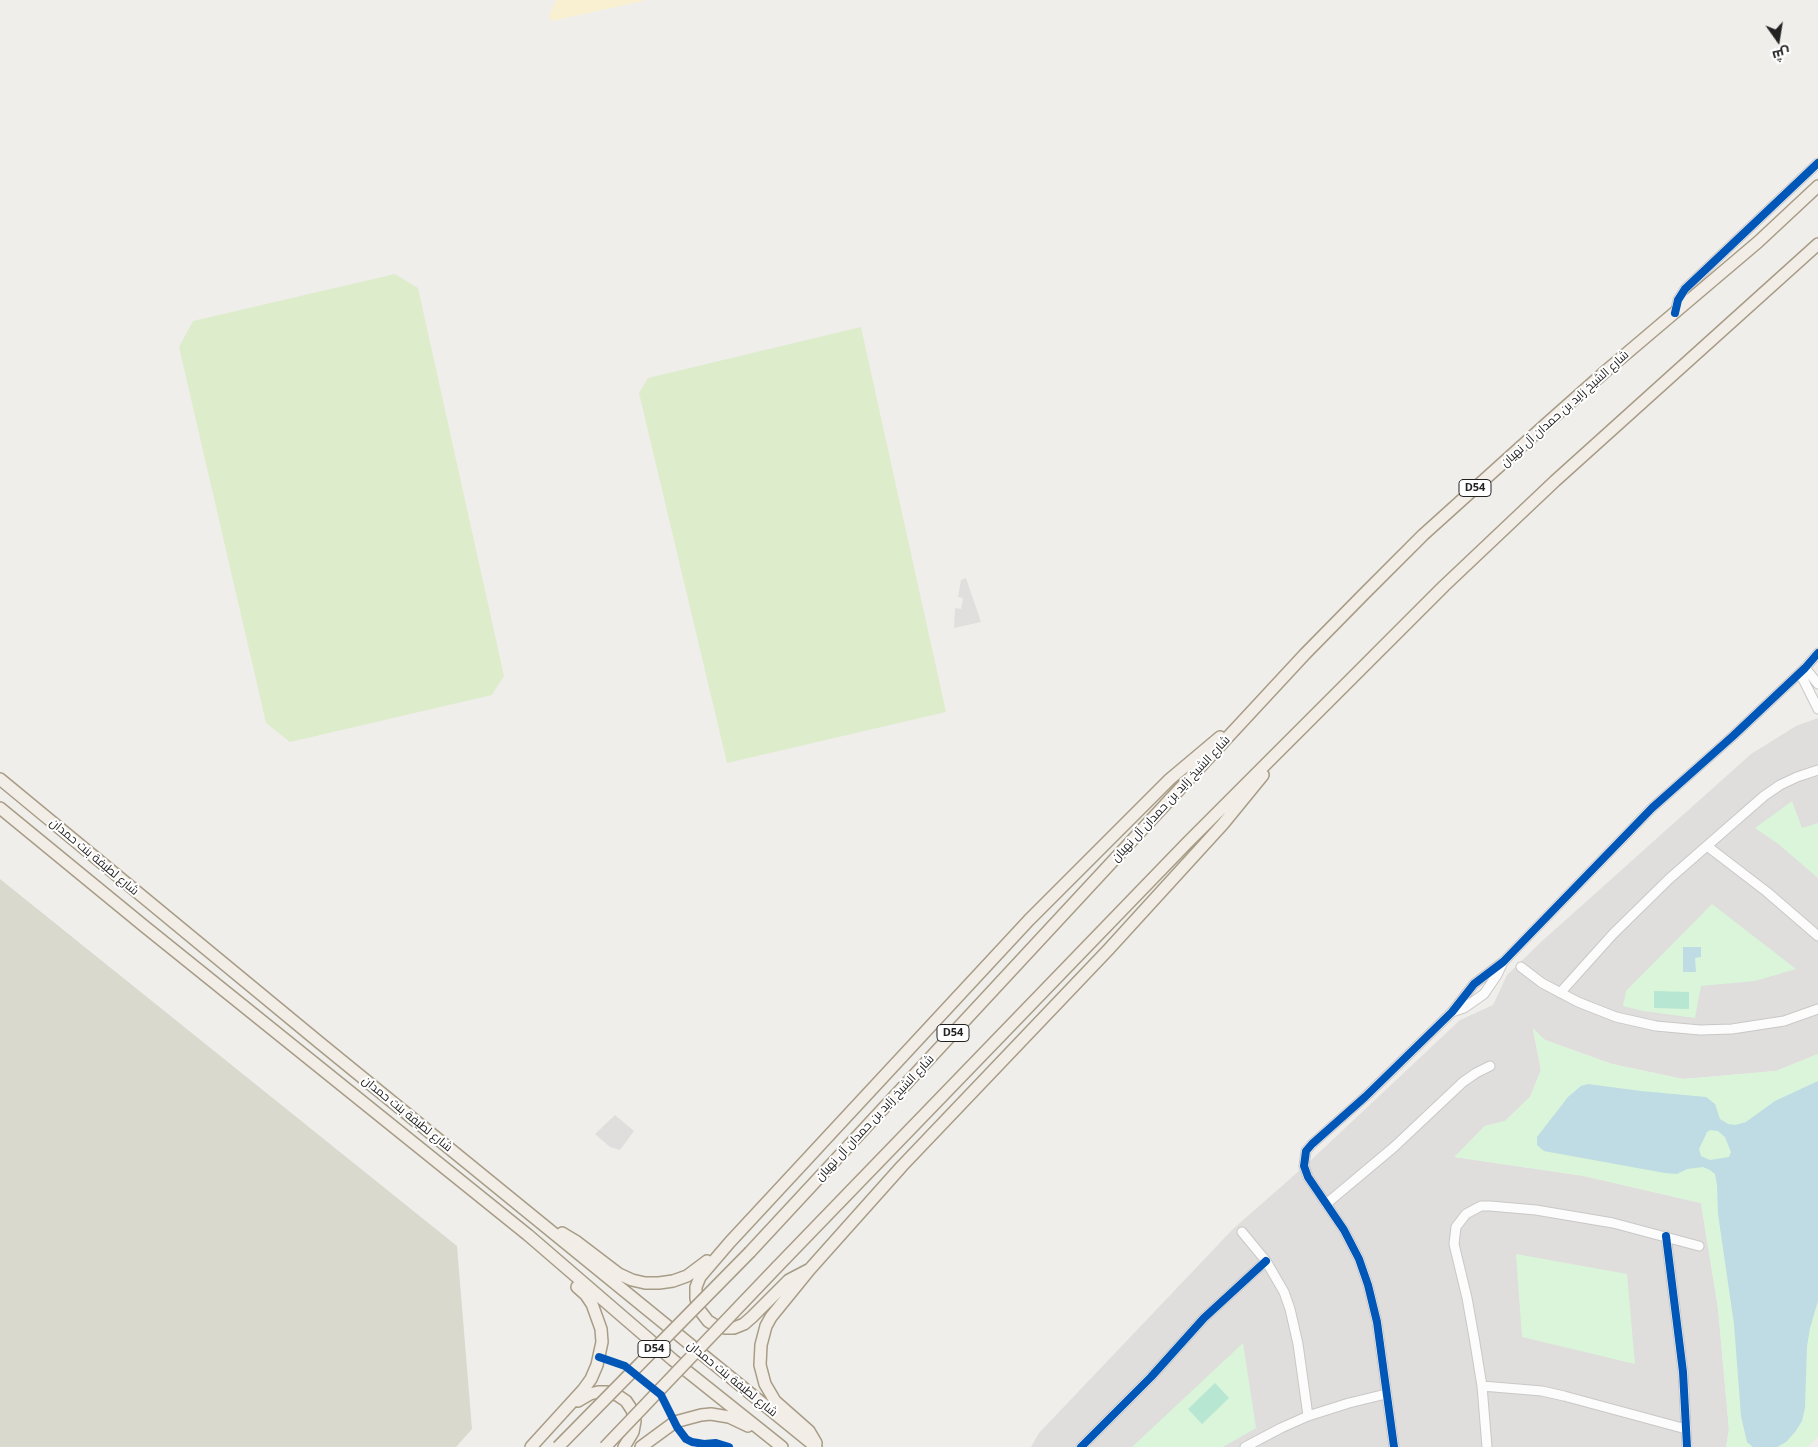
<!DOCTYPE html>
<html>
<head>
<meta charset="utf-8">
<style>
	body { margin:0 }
	#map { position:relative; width:1818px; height:1447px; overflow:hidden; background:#f0eeeb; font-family:"Open Sans",Cairo,sans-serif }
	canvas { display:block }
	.north { position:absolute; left:1753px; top:15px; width:50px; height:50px; -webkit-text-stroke:4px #fff; paint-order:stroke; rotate:167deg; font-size:14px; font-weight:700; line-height:20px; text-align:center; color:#222 }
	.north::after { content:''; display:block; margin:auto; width:18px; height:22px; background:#222; clip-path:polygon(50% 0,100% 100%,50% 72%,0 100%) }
</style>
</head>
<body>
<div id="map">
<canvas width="1818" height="1447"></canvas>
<div class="north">ش</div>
</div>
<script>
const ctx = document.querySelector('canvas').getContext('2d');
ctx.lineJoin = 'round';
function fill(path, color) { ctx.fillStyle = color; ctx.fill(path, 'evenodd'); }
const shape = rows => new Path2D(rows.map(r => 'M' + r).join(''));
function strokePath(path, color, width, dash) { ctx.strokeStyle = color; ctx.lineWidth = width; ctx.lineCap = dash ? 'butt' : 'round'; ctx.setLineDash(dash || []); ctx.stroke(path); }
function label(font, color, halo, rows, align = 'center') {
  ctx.font = font + ' "Open Sans",Cairo,sans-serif'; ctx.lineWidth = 4; ctx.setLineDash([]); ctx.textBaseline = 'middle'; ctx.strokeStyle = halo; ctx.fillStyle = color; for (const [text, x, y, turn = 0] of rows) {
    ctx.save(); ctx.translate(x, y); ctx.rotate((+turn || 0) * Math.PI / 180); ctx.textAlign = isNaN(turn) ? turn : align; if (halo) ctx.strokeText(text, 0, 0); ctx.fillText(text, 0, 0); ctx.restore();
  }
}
fill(shape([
	[1818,718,1818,1054,1776,1071,1683,1079,1612,1064,1545,1040,1533,1030,1541,1070,1530,1097,1505,1121,1485,1126,1455,1157,1584,1176,1701,1203,1718,1308,1729,1430,1726,1447,1031,1447,1039,1433,1233,1229,1308,1163,1460,1020,1493,1005,1507,975,1541,942,1751,754,1796,726],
	[615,1115,634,1131,620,1150,610,1147,595,1134]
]), '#dfdedc');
fill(shape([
	[0,879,457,1246,472,1429,456,1447,0,1447]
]), '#d9d9cd');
fill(shape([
	[395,274,418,288,504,676,492,695,290,742,266,723,179,347,193,321],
	[861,327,946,712,727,763,639,393,648,378]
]), '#ddeccb');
fill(shape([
	[556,0,647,0,552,21,549,16]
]), '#f8f0d0');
fill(shape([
	[1792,801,1802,828,1818,823,1818,878,1777,843,1755,828],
	[1712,904,1796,969,1755,981,1701,986,1695,1018,1643,1011,1623,1006,1626,991],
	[1533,1028,1545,1040,1612,1064,1683,1079,1776,1071,1818,1054,1818,1437,1807,1447,1726,1447,1729,1429,1718,1308,1701,1203,1584,1176,1454,1157,1485,1126,1505,1121,1530,1097,1541,1070],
	[1516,1254,1627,1274,1635,1364,1522,1337],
	[1243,1343,1256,1428,1223,1447,1132,1447]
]), '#daf5da');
fill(shape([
	[1654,991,1689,992,1689,1009,1654,1008],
	[1215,1383,1229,1398,1202,1424,1188,1409]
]), '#b7e6d2');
fill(shape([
	[966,578,981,622,954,628,955,608,961,609,963,598,958,597,961,580],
	[1778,796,1785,803,1764,819,1758,812],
	[1648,1014,1692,1020,1691,1027,1646,1021]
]), '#e0dfde');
fill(shape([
	[1683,947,1701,947,1701,957,1695,958,1696,972,1683,972],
	[1818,1081,1818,1301,1810,1328,1807,1346,1805,1408,1802,1421,1795,1432,1786,1442,1777,1447,1753,1447,1747,1442,1741,1416,1734,1324,1718,1214,1717,1185,1715,1174,1710,1170,1703,1167,1687,1169,1677,1174,1665,1173,1544,1151,1537,1145,1537,1137,1568,1097,1581,1086,1588,1084,1641,1091,1706,1097,1715,1104,1720,1119,1728,1124,1735,1125,1746,1122,1775,1101],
	[1710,1130,1718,1131,1725,1137,1731,1152,1729,1157,1710,1160,1701,1156,1699,1149,1707,1132]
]), '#bfdbe3');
const minor = shape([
	[1675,313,1678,300,1685,289,1818,163],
	[1805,668,1818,684],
	[1800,673,1818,709],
	[1707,846,1767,892,1818,936],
	[1521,967,1542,983,1578,1002,1616,1017,1656,1026,1700,1030,1732,1029,1784,1021,1818,1009],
	[1560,993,1613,934,1669,879,1764,796,1780,785,1797,777,1818,770],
	[1452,1012,1464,1008,1484,994,1497,975,1503,962],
	[1326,1204,1394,1147,1463,1082,1476,1073,1490,1066],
	[1242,1232,1266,1261,1284,1292,1290,1309,1298,1344,1308,1416],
	[1666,1236,1683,1372,1687,1447],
	[1482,1386,1542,1391,1564,1396,1686,1429],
	[1081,1447,1151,1377,1204,1318,1266,1261],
	[1245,1447,1281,1428,1308,1416,1349,1403,1386,1394],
	[1394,1447,1377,1322,1368,1285,1359,1259,1344,1230,1308,1177,1304,1166,1306,1151,1312,1144,1365,1097,1452,1012,1474,984,1503,962,1652,808,1733,736,1805,668,1818,653],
	[1487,1447,1482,1386,1474,1337,1467,1298,1454,1244,1456,1227,1466,1214,1481,1206,1490,1206,1536,1210,1613,1223,1699,1246]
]);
const major = shape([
	[0,779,320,1043,816,1447],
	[0,808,144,926,528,1235,673,1360,782,1447],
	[562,1233,577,1242,619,1274,632,1280,645,1283,659,1283,673,1281,687,1276,707,1261],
	[750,1252,1305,654,1364,594,1423,535,1545,425,1607,370,1758,242,1818,186],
	[777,1267,1187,843,1444,586,1555,481,1818,244],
	[810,1269,789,1280,752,1317,744,1324,734,1328,725,1328,716,1326,708,1321,698,1308,696,1298,696,1287,700,1277,730,1242,1029,920,1170,779,1220,737],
	[578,1401,590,1394,598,1392,608,1392,617,1395,626,1401,632,1410,635,1421,633,1432,624,1447],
	[816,1443,809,1431,775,1401,765,1384,760,1365,761,1345,766,1326,771,1317,810,1269,902,1166,1108,950,1223,824,1263,775],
	[531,1447,583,1390,591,1379,597,1365,602,1342,601,1329,592,1304,586,1295,577,1287],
	[641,1447,675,1422,701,1415,711,1414,729,1417,748,1426]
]);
strokePath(minor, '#c9c8c7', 11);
strokePath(major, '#a79c86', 14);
strokePath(minor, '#fdfcfc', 9);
strokePath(major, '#f3ede7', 11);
const majorBridge = shape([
	[558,1447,750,1252],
	[605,1447,777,1267]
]);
strokePath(majorBridge, '#a79c86', 14, []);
strokePath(majorBridge, '#f3ede7', 11);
strokePath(shape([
	[1675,313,1678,300,1685,289,1818,163],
	[1666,1236,1683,1372,1687,1447],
	[599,1357,625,1366,661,1395,677,1427,686,1439,692,1442,704,1444,716,1443,729,1447],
	[1081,1447,1151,1377,1204,1318,1266,1261],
	[1394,1447,1377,1322,1368,1285,1359,1259,1344,1230,1308,1177,1304,1166,1306,1151,1312,1144,1365,1097,1452,1012,1474,984,1503,962,1652,808,1733,736,1805,668,1818,653]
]), '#0057b8', 8);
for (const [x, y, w] of [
	[1475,488,32],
	[953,1033,32],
	[654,1349,32]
]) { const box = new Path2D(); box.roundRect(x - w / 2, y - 8.5, w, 17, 4); ctx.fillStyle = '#fff'; ctx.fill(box); strokePath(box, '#222', 1); }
label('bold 11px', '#222', null, [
	["D54",1475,488],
	["D54",953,1033],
	["D54",654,1349]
]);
label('12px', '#222', '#fff', [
	["شارع الشيخ زايد بن حمدان آل نهيان",1565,409,-42],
	["شارع الشيخ زايد بن حمدان آل نهيان",1171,799,-47],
	["شارع لطيفة بنت حمدان",94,857,40],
	["شارع لطيفة بنت حمدان",407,1114,39],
	["شارع الشيخ زايد بن حمدان آل نهيان",875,1118,-47],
	["شارع لطيفة بنت حمدان",732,1379,39]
]);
</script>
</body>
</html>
